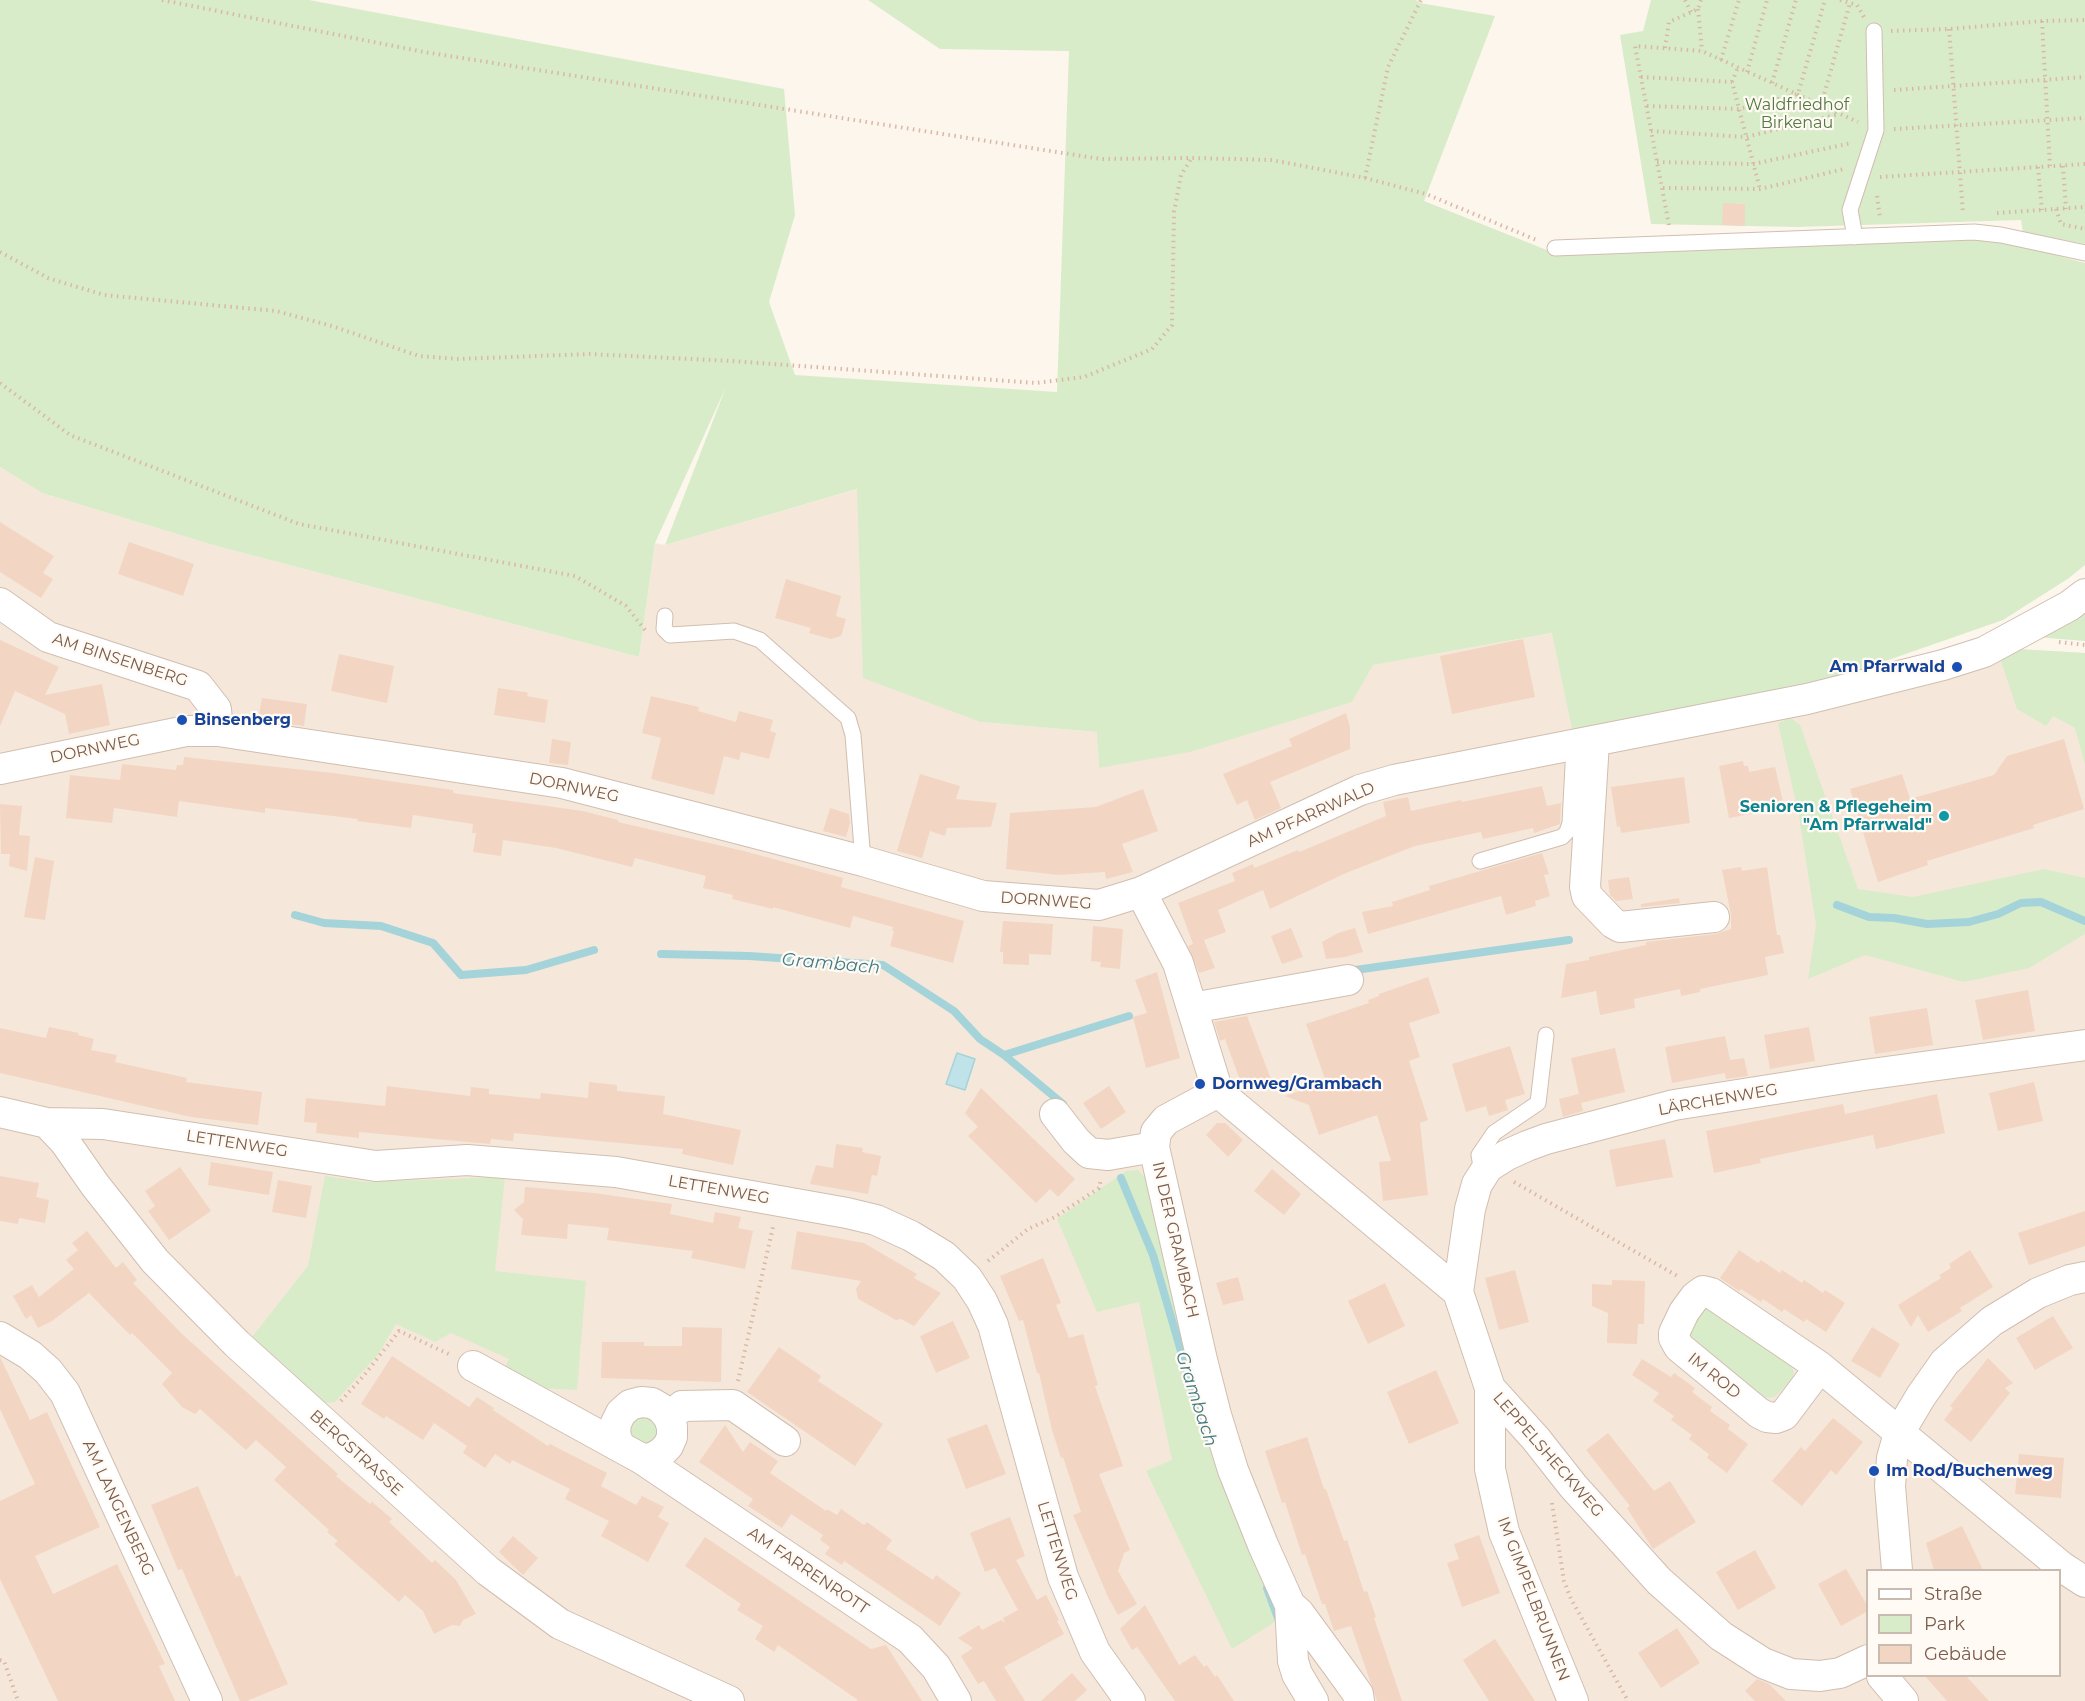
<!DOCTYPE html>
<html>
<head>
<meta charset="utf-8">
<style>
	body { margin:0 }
	#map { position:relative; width:2085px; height:1701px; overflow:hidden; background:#fdf6ec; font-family:Montserrat,sans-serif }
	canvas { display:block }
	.legend { position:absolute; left:1866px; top:1569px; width:195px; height:108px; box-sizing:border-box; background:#fffaf3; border:2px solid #cabbb1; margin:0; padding:8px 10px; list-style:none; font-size:18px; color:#7a5c4d }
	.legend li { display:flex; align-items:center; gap:12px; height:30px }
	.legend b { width:30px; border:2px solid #cabbb1 }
</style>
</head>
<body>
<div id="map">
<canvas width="2085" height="1701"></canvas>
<ul class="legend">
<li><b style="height:8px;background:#fff"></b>Straße</li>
<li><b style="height:16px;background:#d8ecc9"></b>Park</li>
<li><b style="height:16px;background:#f3d5c3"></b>Gebäude</li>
</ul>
</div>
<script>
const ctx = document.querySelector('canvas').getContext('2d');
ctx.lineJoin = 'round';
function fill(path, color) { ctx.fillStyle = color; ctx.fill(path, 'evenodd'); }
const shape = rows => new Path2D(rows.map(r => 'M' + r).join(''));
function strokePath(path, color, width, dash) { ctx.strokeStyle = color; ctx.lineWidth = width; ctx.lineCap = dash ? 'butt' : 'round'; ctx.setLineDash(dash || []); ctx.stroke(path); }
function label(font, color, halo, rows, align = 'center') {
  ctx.font = font + ' Montserrat,sans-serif'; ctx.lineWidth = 4.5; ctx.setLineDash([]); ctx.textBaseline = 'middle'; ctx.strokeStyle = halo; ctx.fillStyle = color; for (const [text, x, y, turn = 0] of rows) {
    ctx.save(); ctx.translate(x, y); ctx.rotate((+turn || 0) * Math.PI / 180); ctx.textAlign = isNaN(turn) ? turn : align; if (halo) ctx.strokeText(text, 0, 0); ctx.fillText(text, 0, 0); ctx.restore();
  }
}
fill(shape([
	[0,467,42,493,213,545,639,657,655,543,665,545,858,489,981,722,1098,732,1099,767,1352,702,1372,665,1553,633,1573,734,1583,759,1787,717,2017,649,2085,653,2085,1701,0,1701],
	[1868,1570,2060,1570,2060,1676,1868,1676]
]), '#f5e8da');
fill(shape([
	[0,0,309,0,784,89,795,215,769,302,795,375,1057,392,1069,51,940,49,868,0,1416,0,1420,3,1495,16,1424,201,1554,253,1989,237,2085,263,2085,565,2069,578,2003,620,1854,672,1776,692,1573,734,1552,633,1373,665,1352,702,1190,752,1099,768,1097,732,981,722,863,678,857,489,665,545,726,387,655,543,639,657,213,545,42,493,0,467],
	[1651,0,2085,0,2085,244,2023,232,2021,220,1797,227,1651,224,1620,35,1643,31],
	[2085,606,2085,641,2035,637],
	[2017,649,2085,653,2085,764,2075,728,2053,716,2046,726,2017,709,1999,655],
	[1791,718,1800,725,1858,889,1913,897,2044,869,2085,878,2085,934,2029,968,1964,982,1865,955,1808,979,1816,925,1799,816,1778,723],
	[1138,1170,1146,1179,1281,1618,1232,1649,1146,1471,1172,1460,1139,1302,1097,1312,1057,1219,1126,1171],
	[325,1176,366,1182,505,1177,495,1271,586,1281,577,1390,538,1388,502,1373,509,1359,451,1333,435,1342,396,1324,379,1353,335,1402,325,1403,252,1337,308,1266],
	[1714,1308,1722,1311,1791,1366,1794,1372,1793,1378,1776,1396,1770,1398,1765,1397,1694,1345,1687,1332,1696,1315,1708,1309],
	[642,1414,655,1419,660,1433,650,1446,630,1441,630,1421]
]), '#d8ecc9');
const water = shape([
	[957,1053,975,1059,965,1090,946,1084,957,1053]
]);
fill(water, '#bfe3e8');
strokePath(water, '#a5d3da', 1.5);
strokePath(shape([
	[1837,905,1869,917,1894,918,1927,924,1969,922,1998,914,2021,903,2041,902,2085,921],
	[295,915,324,923,381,926,433,943,461,975,526,970,594,950],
	[661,954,749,956,883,965,954,1011,980,1039,1004,1055,1063,1104],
	[1348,971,1569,940],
	[1004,1055,1129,1016],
	[1121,1178,1153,1255,1201,1420,1209,1440],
	[1267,1588,1278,1618]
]), '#a5d3da', 8);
fill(shape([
	[1723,203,1745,204,1745,226,1722,225],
	[0,522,54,556,43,573,53,579,41,598,0,572],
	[129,542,194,564,183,596,118,574],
	[786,579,841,596,836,616,846,619,841,636,831,639,809,633,811,628,775,618],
	[1523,639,1535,697,1452,714,1440,656],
	[0,640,59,667,45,695,102,684,110,725,69,734,65,714,15,691,0,726],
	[339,654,394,666,387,703,331,691],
	[498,688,525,692,528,693,527,696,548,700,545,723,494,715],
	[651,696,699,707,698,711,736,722,739,711,773,720,770,731,776,733,769,759,741,752,739,760,724,756,714,795,651,779,661,738,642,733],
	[262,698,307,704,304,726,258,720],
	[1346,713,1350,727,1350,749,1270,782,1281,808,1255,820,1247,800,1237,805,1223,774,1292,746,1289,739],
	[552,739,571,742,568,765,549,763],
	[2064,739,2084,809,2033,825,2034,828,1927,861,1928,865,1878,882,1850,789,1902,774,1910,799,1994,775,2007,756],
	[184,757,333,773,453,790,453,793,583,811,618,820,618,822,744,851,843,878,841,887,964,921,953,963,890,946,894,931,892,931,893,927,853,916,850,928,773,907,773,909,732,899,733,895,703,888,706,876,635,858,632,867,556,848,503,840,501,856,473,852,476,833,472,833,473,824,413,815,411,828,357,821,358,819,265,808,265,813,179,801,177,817,114,808,112,823,66,818,70,775,120,780,122,764,176,770,177,765,183,765],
	[1743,761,1744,766,1748,766,1749,772,1775,767,1783,802,1754,808,1755,813,1729,818,1719,766],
	[920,774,960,786,956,799,997,803,991,827,947,828,945,836,930,831,922,858,897,851],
	[1684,777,1690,823,1621,833,1620,826,1617,827,1611,787],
	[1542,786,1547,806,1561,803,1560,824,1534,833,1533,828,1483,839,1481,832,1415,846,1346,873,1270,909,1263,890,1218,910,1226,932,1204,940,1215,968,1199,973,1188,946,1193,944,1178,903,1235,881,1232,873,1253,864,1254,868,1298,850,1299,852,1386,816,1383,802,1408,797,1411,811,1461,800,1462,802],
	[1143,789,1158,831,1122,844,1133,872,1106,879,1105,872,1058,875,1006,869,1010,813,1096,807],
	[0,804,22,806,19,835,30,836,27,871,9,866,10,854,1,854],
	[830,808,849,814,850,823,846,837,823,831],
	[1542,853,1549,874,1544,875,1550,896,1535,901,1536,906,1506,915,1501,896,1368,934,1362,912,1393,906,1392,902,1430,890,1429,886],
	[35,857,54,861,45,920,24,917],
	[1741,867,1742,871,1767,867,1777,935,1780,935,1784,953,1765,957,1768,975,1700,989,1700,992,1681,996,1680,989,1634,999,1635,1008,1600,1015,1596,991,1561,998,1566,964,1589,960,1589,957,1646,945,1646,942,1716,934,1731,929,1731,915,1722,870],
	[1629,877,1633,899,1616,901,1610,895,1608,880],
	[1679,898,1680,903,1641,907,1641,904],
	[1003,921,1053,924,1051,955,1029,954,1029,965,1003,964,1003,952,1000,952],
	[1093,926,1123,929,1120,969,1100,967,1101,962,1091,961],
	[1291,928,1303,957,1282,964,1271,936],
	[1355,928,1363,952,1345,957,1326,959,1322,942,1338,933],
	[1157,972,1180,1058,1146,1068,1133,1017,1147,1013,1135,980],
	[1428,977,1440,1013,1409,1023,1420,1057,1409,1061,1428,1120,1420,1123,1428,1195,1383,1201,1379,1162,1391,1161,1377,1115,1319,1135,1309,1105,1285,1096,1326,1082,1306,1024,1369,1003,1368,1000,1379,996,1379,994],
	[2028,990,2035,1031,1983,1040,1975,1000],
	[1927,1008,1933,1045,1875,1054,1869,1017],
	[1247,1016,1272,1082,1244,1091,1225,1039,1220,1041,1214,1022],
	[49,1027,79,1033,78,1035,94,1039,91,1050,117,1055,115,1062,187,1078,186,1082,262,1092,258,1125,191,1117,0,1073,0,1028,46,1038],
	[1809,1027,1815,1061,1770,1069,1764,1035],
	[1725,1036,1730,1060,1744,1058,1748,1076,1726,1079,1725,1073,1672,1083,1665,1047],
	[1510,1046,1525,1094,1505,1100,1508,1110,1489,1116,1486,1106,1466,1112,1452,1064],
	[1615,1048,1625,1092,1581,1103,1583,1111,1563,1117,1559,1099,1579,1094,1571,1058],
	[589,1082,617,1085,617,1091,665,1096,663,1114,741,1130,733,1165,682,1154,683,1149,514,1133,513,1141,491,1139,490,1144,359,1132,359,1138,316,1133,317,1123,304,1122,306,1098,385,1106,387,1086,470,1096,471,1087,489,1089,489,1094,540,1099,541,1093,588,1098],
	[2034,1082,2043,1121,1998,1131,1989,1093],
	[1109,1086,1126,1112,1101,1129,1083,1103],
	[981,1088,1075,1179,1058,1197,1050,1189,1036,1203,968,1136,978,1127,965,1113],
	[1937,1094,1945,1133,1876,1149,1873,1135,1760,1159,1761,1163,1714,1173,1706,1131,1843,1104,1845,1114],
	[1217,1123,1225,1123,1243,1140,1228,1157,1206,1135],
	[1665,1139,1673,1177,1616,1187,1609,1150],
	[836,1144,863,1148,862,1152,881,1156,877,1176,872,1175,868,1194,810,1184,816,1165,833,1168],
	[211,1162,273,1172,269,1195,208,1185],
	[180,1167,211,1211,169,1240,148,1211,155,1206,145,1191],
	[1272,1169,1301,1194,1284,1215,1254,1191],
	[0,1176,39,1183,36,1197,49,1200,45,1223,19,1218,18,1224,0,1221],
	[278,1180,312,1186,306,1218,272,1212],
	[525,1187,594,1193,672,1204,670,1214,713,1223,715,1212,741,1217,738,1228,753,1231,745,1269,691,1258,693,1251,607,1240,609,1228,568,1224,567,1239,521,1235,523,1219,514,1210,524,1202],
	[2085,1211,2085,1246,2029,1265,2018,1233],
	[87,1231,116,1268,123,1262,137,1280,133,1283,182,1334,338,1474,336,1476,370,1504,372,1502,392,1519,389,1522,432,1563,435,1560,456,1580,476,1614,463,1620,460,1626,452,1625,434,1634,423,1611,405,1595,399,1602,334,1544,338,1541,327,1532,329,1530,274,1480,286,1467,256,1440,246,1450,200,1409,195,1414,182,1407,162,1384,172,1373,132,1333,130,1335,89,1293,52,1321,38,1328,31,1315,26,1319,13,1296,32,1285,39,1297,74,1269,66,1260,78,1250,72,1243],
	[797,1231,864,1243,917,1274,914,1278,941,1293,914,1326,901,1319,896,1320,858,1299,856,1289,861,1281,791,1269],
	[1739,1250,1758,1263,1761,1260,1780,1273,1782,1270,1802,1283,1804,1280,1823,1293,1825,1290,1845,1303,1826,1332,1806,1319,1804,1322,1784,1309,1782,1312,1763,1299,1761,1302,1741,1289,1739,1291,1720,1278],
	[1970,1250,1993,1287,1960,1308,1962,1311,1928,1332,1918,1315,1911,1327,1898,1305,1941,1278,1939,1275,1951,1268,1949,1264],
	[1043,1258,1061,1303,1056,1305,1069,1338,1083,1334,1098,1385,1095,1386,1123,1466,1099,1474,1130,1550,1124,1553,1118,1571,1137,1604,1118,1615,1108,1597,1073,1515,1081,1512,1063,1457,1061,1458,1052,1430,1039,1373,1037,1373,1023,1320,1019,1321,1000,1276],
	[1515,1270,1529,1322,1499,1330,1485,1278],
	[1238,1277,1244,1300,1223,1305,1216,1283],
	[1612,1280,1645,1281,1644,1324,1638,1324,1637,1344,1607,1343,1608,1313,1592,1306,1592,1284,1612,1285],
	[1385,1283,1405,1326,1368,1344,1348,1301],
	[2053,1316,2073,1348,2035,1370,2016,1338],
	[953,1321,970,1358,936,1373,920,1336],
	[682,1327,722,1328,721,1382,601,1378,602,1342,644,1342,644,1346,682,1346],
	[1872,1327,1900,1344,1880,1378,1851,1361],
	[779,1347,821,1376,818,1381,883,1424,855,1466,747,1392],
	[392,1356,469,1407,477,1397,494,1408,493,1410,548,1446,550,1444,607,1473,601,1486,636,1505,642,1496,664,1507,658,1517,669,1523,648,1562,601,1536,609,1521,565,1499,570,1489,512,1460,510,1464,495,1454,485,1468,463,1453,467,1446,434,1423,423,1440,386,1416,384,1419,361,1404],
	[0,1357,30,1420,47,1412,100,1527,35,1556,53,1594,117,1564,165,1664,159,1666,175,1701,58,1701,0,1579,0,1501,35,1484,0,1409],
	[1988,1358,2013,1383,2005,1388,2010,1393,1971,1442,1944,1420,1953,1408,1950,1406],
	[1642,1359,1671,1377,1674,1373,1695,1388,1692,1392,1712,1407,1710,1411,1730,1425,1728,1429,1748,1444,1727,1473,1707,1458,1709,1454,1689,1439,1692,1435,1671,1420,1674,1416,1653,1401,1659,1393,1632,1375],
	[1436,1370,1459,1423,1409,1444,1387,1392],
	[1833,1418,1863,1442,1836,1475,1831,1470,1802,1506,1772,1481,1801,1447,1805,1451],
	[987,1424,1006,1474,966,1489,947,1439],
	[725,1425,743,1452,750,1442,778,1461,770,1473,826,1511,827,1509,837,1515,841,1509,864,1525,867,1522,892,1540,886,1549,933,1580,936,1575,961,1593,940,1626,844,1561,842,1565,825,1554,830,1547,820,1540,823,1535,791,1514,782,1528,748,1506,753,1499,699,1462],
	[1608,1433,1654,1491,1670,1481,1696,1522,1653,1549,1627,1508,1630,1506,1586,1450],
	[1307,1437,1324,1489,1326,1489,1344,1541,1347,1540,1364,1592,1367,1591,1376,1617,1374,1618,1402,1701,1377,1701,1351,1626,1334,1631,1325,1604,1322,1604,1305,1554,1302,1555,1285,1502,1282,1503,1265,1451],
	[2019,1454,2064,1458,2061,1498,2015,1494],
	[198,1486,236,1577,240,1575,288,1684,247,1701,240,1701,182,1569,178,1570,151,1505],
	[1010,1517,1025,1556,1016,1560,1037,1600,1046,1595,1059,1620,1057,1621,1064,1634,1004,1667,1025,1701,996,1701,984,1681,978,1684,961,1656,973,1648,958,1638,979,1625,982,1630,1001,1620,1005,1623,1003,1618,1018,1610,995,1568,985,1572,970,1533],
	[1962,1526,1983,1570,1934,1570,1926,1543],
	[1479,1535,1500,1593,1462,1607,1447,1563,1459,1559,1454,1544],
	[513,1536,538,1558,523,1575,499,1552],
	[705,1537,871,1649,886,1645,922,1701,856,1701,858,1700,778,1645,774,1652,755,1639,763,1626,737,1610,741,1604,685,1566],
	[1755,1550,1776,1588,1738,1610,1716,1572],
	[1846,1569,1868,1607,1868,1611,1841,1626,1818,1584],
	[1145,1605,1179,1665,1195,1655,1204,1667,1207,1665,1215,1677,1217,1675,1234,1701,1175,1701,1137,1647,1132,1650,1120,1629],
	[1677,1628,1700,1663,1661,1688,1638,1653],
	[1495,1639,1535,1701,1489,1701,1463,1660],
	[1072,1673,1087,1690,1075,1701,1041,1701],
	[1925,1676,1966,1676,1989,1701,1947,1701],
	[1757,1679,1769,1684,1786,1701,1755,1701,1745,1691]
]), '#f3d5c3');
const lane = shape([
	[1855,237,1850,210,1876,130,1874,31],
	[1555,248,1974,232,2001,235,2085,253],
	[665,616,664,629,670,635,734,631,760,640,848,718,853,735,863,861],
	[1480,861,1562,837,1567,832,1570,823,1574,746],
	[1482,1172,1479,1155,1494,1133,1538,1103,1546,1035]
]);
const street = shape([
	[0,603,48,637,198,686,216,709,218,731],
	[1594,742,1585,887,1587,896,1613,923,1620,927,1714,917],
	[0,769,186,731,218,731,562,783,863,861,983,896,1099,905,1141,892,1360,790,1394,780,1807,699,1943,665,1984,652,2069,606,2085,594],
	[1141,892,1178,963,1218,1092,1458,1292,1490,1388,1536,1439,1573,1486,1659,1581,1721,1636,1763,1663,1791,1674,1820,1676,1840,1673,1868,1660],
	[1192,1008,1348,980],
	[1218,1092,1166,1120,1156,1132,1154,1147,1202,1360,1216,1415,1233,1470,1263,1545,1290,1605,1299,1613,1340,1669,1358,1694,1359,1701],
	[0,1112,47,1123,103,1124,376,1166,467,1160,616,1172,847,1213,876,1220,911,1236,944,1256,967,1278,982,1301,993,1325,1063,1577,1095,1652,1130,1701],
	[1055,1114,1076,1141,1089,1153,1108,1155,1154,1147],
	[47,1123,65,1142,95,1185,155,1261,237,1344,488,1571,560,1624,729,1701],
	[1458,1292,1470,1209,1477,1184,1488,1167,1507,1155,1527,1146,1546,1139,1674,1105,1864,1075,2085,1045],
	[0,1337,30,1355,48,1371,65,1393,207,1701],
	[473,1366,642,1459,910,1639,936,1667,956,1701],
	[1820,1367,1784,1415,1776,1418,1767,1417,1759,1413,1679,1347,1674,1338,1674,1333,1684,1312,1695,1297,1703,1291,1711,1293,1820,1367,2062,1567,2085,1582],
	[1490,1388,1490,1469,1504,1532,1573,1701],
	[669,1418,682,1406,733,1405,785,1441],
	[619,1445,615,1434,616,1423,621,1413,630,1405,641,1402,652,1403,662,1409,669,1418,672,1427,672,1437,668,1446,661,1453,652,1458,642,1459],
	[1897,1570,1890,1486,1892,1458,1899,1433,1921,1396,1945,1362,1992,1321,2038,1293,2070,1280,2085,1277],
	[1290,1605,1293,1661,1297,1674,1313,1701],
	[1882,1676,1903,1701]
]);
strokePath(lane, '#d1beb0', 17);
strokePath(street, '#d1beb0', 32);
strokePath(shape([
	[162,0,424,52,1101,159,1191,158,1272,160,1365,178,1426,194,1539,241],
	[1685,0,1691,12],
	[1840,0,1857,5,1864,17],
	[1698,9,1702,51],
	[2042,21,2050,166],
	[1949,29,1963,213],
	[1891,31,1949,29,2042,21,2085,20],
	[1665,48,1669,22,1698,9,1701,0],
	[1721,60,1739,0],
	[1747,72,1767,0],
	[1641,77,1732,82,1760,189],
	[1732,82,1738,67],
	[1772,83,1796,0],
	[1894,90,2085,77],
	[1821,105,1850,3],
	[1647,106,1739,109,1798,94,1825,0],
	[1894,129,2085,118],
	[1651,131,1746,137,1839,114],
	[1657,162,1753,164,1852,143],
	[2063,166,2066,209],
	[2038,167,2042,210],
	[1880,177,2085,164],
	[1365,178,1388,67,1421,0],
	[1663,188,1760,189,1844,169],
	[1877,196,1880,218],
	[2056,209,2061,224,2085,229],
	[1997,213,2085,207],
	[1669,225,1635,46,1702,51,1858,122],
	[0,252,48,278,104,295,276,311,332,326,419,356,458,359,589,354,732,361,1036,383,1084,377,1152,349,1172,325,1174,212,1181,175,1191,159],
	[0,383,70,435,299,524,575,576,626,606,645,630],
	[2059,642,2085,645],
	[1514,1182,1679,1277],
	[988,1261,1028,1229,1055,1217,1099,1188,1101,1179],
	[738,1381,773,1227],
	[341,1401,365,1374,399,1331,451,1355],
	[1552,1503,1564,1581,1571,1599,1628,1701],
	[0,1660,4,1661,18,1701]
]), '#d9b8a5', 4, [1.5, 4.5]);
strokePath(lane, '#fff', 15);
strokePath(street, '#fff', 30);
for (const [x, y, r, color] of [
	[1957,667,6,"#1a4fb4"],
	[182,720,6,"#1a4fb4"],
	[1944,816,6,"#0f9aa8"],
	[1200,1084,6,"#1a4fb4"],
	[1874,1471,6,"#1a4fb4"]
]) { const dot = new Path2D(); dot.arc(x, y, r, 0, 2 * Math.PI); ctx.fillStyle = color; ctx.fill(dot); strokePath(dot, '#fffaf3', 2); }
label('16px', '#537a41', '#fffaf3', [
	["Waldfriedhof",1797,105],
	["Birkenau",1797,123]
]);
label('16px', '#7a5c4d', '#fffaf3', [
	["AM BINSENBERG",120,660,18],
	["DORNWEG",95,749,-12],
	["DORNWEG",574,788,12],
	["AM PFARRWALD",1311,815,-24],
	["DORNWEG",1046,901,4],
	["LÄRCHENWEG",1718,1100,-10],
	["LETTENWEG",237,1144,9],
	["LETTENWEG",719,1190,10],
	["IN DER GRAMBACH",1175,1240,77],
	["IM ROD",1714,1376,39],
	["BERGSTRASSE",356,1453,42],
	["LEPPELSHECKWEG",1548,1455,49],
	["AM LANGENBERG",118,1508,65],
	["LETTENWEG",1057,1551,73],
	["AM FARRENROTT",808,1571,34],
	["IM GIMPELBRUNNEN",1533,1599,69]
]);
label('bold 16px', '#164399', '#fffaf3', [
	["Am Pfarrwald",1945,667,"right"],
	["Binsenberg",194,720],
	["Dornweg/Grambach",1212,1084],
	["Im Rod/Buchenweg",1886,1471]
], 'left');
label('bold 16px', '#0d838f', '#fffaf3', [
	["Senioren & Pflegeheim",1932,807],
	["\"Am Pfarrwald\"",1932,825]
], 'right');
label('italic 18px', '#437c86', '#fffaf3', [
	["Grambach",831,964,5],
	["Grambach",1196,1399,72]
]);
</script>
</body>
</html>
